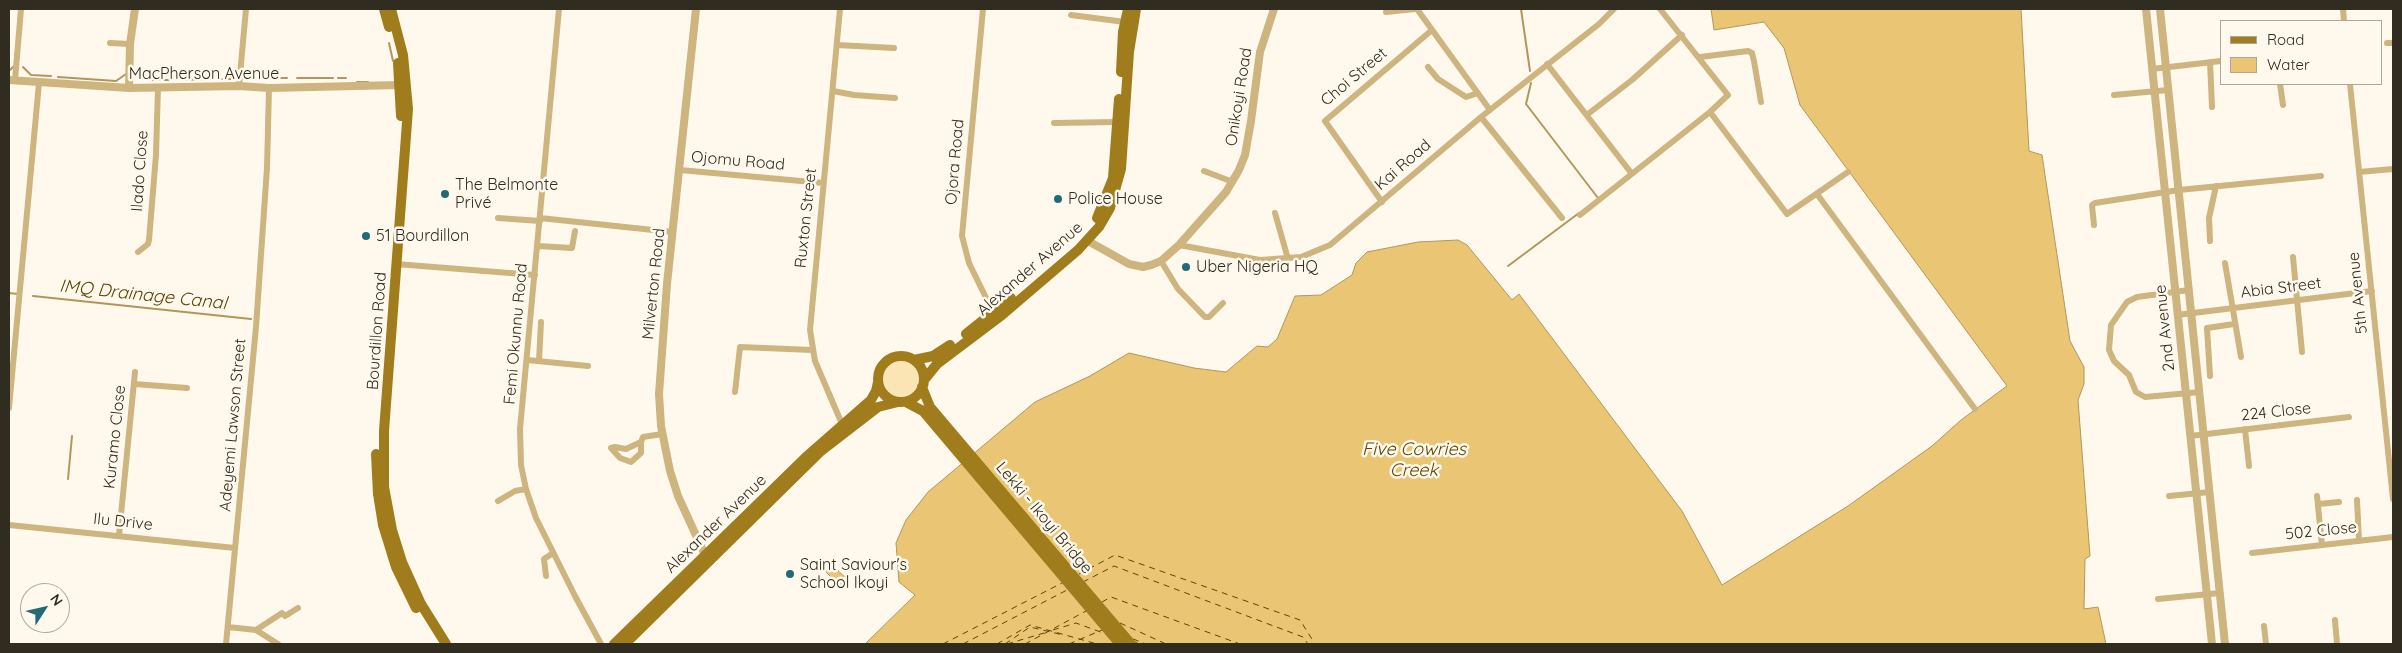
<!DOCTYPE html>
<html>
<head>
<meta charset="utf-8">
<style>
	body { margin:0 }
	#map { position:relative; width:2402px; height:653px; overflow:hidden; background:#fff9ed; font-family:Quicksand,sans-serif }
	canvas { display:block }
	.frame { position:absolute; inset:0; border:10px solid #312c20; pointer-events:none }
	.legend { position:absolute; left:2220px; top:20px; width:162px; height:65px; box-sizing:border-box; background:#fff9ed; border:1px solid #ada79b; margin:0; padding:6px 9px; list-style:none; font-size:15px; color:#312c20 }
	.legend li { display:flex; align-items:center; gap:10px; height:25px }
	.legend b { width:25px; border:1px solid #ada79b }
	.north { position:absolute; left:20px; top:583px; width:50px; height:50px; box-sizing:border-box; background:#fff9ed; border:1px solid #ada79b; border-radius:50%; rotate:55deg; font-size:14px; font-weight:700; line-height:20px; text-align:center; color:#312c20 }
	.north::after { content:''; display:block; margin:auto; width:18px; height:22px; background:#236a77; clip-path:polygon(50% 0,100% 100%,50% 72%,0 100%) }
</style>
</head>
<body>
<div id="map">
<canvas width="2402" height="653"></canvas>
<div class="frame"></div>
<ul class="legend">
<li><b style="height:6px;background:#a07c1d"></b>Road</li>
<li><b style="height:14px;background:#e9c574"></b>Water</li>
</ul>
<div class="north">N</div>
</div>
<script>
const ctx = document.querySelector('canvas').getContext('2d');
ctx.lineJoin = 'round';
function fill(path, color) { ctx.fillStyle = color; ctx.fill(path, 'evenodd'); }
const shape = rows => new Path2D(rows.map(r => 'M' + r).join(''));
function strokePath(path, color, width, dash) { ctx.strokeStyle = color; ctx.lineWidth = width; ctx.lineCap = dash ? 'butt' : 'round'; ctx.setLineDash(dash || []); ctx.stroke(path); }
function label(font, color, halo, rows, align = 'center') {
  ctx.font = font + ' Quicksand,sans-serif'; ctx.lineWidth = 5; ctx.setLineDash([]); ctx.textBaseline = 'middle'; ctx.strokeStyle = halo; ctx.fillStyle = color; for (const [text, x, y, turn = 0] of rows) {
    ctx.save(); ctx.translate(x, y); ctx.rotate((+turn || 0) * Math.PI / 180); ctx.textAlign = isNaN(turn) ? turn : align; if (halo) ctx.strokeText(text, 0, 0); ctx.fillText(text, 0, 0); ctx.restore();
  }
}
fill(shape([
	'883 379a18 18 0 1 1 36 0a18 18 0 1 1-36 0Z'
]), '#fce5b5');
const water = shape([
	[1711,9,2021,9,2029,151,2042,155,2070,341,2084,367,2084,384,2078,400,2090,556,2085,559,2084,609,2098,607,2106,644,865,644,915,595,899,582,896,543,906,520,928,492,1035,402,1090,376,1129,353,1194,368,1226,372,1257,346,1268,347,1277,339,1295,296,1321,295,1352,275,1356,263,1367,252,1418,242,1458,240,1467,245,1512,300,1519,294,1682,511,1722,585,1848,506,1932,446,1961,420,2007,386,1800,105,1784,48,1764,22,1714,30,1711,9],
	[832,565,848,580,841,587,825,571,832,565]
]);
fill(water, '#e9c574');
strokePath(water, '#b2975b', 1);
strokePath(shape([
	[1521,9,1530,71],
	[389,43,393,61],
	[23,67,31,75,51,76],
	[9,71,14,66],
	[253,71,263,78,287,78],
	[137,74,146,80,169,80],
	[58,77,116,81,126,74],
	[297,78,333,78],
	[338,78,346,78],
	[222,79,233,79,238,73],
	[184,80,204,79],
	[357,82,368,82],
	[1531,83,1526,104,1598,198],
	[1508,266,1579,213],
	[9,293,18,294],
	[33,296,251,319],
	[68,479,72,436]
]), '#b2975b', 2);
strokePath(shape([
	[1079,574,1115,555,1300,620,1315,644],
	[1083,582,1114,566,1303,637,1308,644],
	[1102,602,1111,597,1240,644],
	[1120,623,1166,644],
	[1053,630,1076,623,1106,634],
	[1133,639,1146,644],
	[1135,642,1139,644],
	[943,644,1062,583],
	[963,644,1069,589],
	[997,644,1030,625,1097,644],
	[1005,644,1030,627,1063,635],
	[1007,644,1044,633],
	[1025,644,1086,611],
	[1069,644,1102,630]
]), '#5e4602', 1, [6, 5]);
strokePath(shape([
	[559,9,520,429,521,465,526,489,536,518,575,596,601,644],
	[840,9,810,330,815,361,842,424],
	[983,9,962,236,969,263,993,312],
	[1417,9,1490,110],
	[2343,9,2344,21],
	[1386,12,1415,9],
	[1071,15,1125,22],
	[110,43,130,44],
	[2387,43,2393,43],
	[837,45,894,48],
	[1700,57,1748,51,1752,53,1754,61,1761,102],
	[2210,62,2212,107],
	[1547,64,1632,174],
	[1428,67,1438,79,1466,97,1478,93],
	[2152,69,2221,61],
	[15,80,21,9],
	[2280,84,2283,105],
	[2350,84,2393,499],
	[239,86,246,9],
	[833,91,854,95,895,98],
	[2114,95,2168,90],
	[1710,112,1787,214,1848,172],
	[1588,114,1632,80,1682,35],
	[1481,117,1562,218],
	[1054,123,1117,122],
	[680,170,823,183],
	[1204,171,1233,182],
	[2359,172,2393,169],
	[1817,194,1975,409],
	[1382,202,1325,121,1432,30],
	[1275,213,1288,259],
	[1580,215,1710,112,1728,95,1660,9],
	[498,218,540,221],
	[540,218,672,232],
	[2094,225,2092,205,2095,203,2179,190,2321,176],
	[2210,241,2209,218,2216,186],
	[1179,245,1260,260,1301,257,1330,245,1481,117,1599,24,1614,9],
	[538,246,572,248,575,231],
	[138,252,148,244,149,240,156,155,158,87],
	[2293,257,2302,352],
	[1161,261,1178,289,1205,317,1209,317,1223,303],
	[2225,263,2241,357],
	[396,264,535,275],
	[2189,290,2137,297,2127,302,2111,325,2109,350,2114,361,2129,375,2136,392,2145,397,2200,392],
	[2177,315,2372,291],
	[527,360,588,366],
	[539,361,541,322],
	[2210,376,2207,328,2234,324],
	[134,384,187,388],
	[735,392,740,347,812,350],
	[9,408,39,83],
	[2245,429,2249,466],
	[2190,436,2349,417],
	[641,442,641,453,631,462,620,458,611,448,615,447,626,449,641,442,643,437,662,434],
	[2169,496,2210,492],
	[2317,496,2322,545],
	[2357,500,2359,541],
	[498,501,515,491,526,489],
	[2319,504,2339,502],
	[9,525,235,548],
	[119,535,135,372],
	[2252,553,2393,537],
	[546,576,544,559,553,553],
	[2158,599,2220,593],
	[2335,620,2337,644],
	[2264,626,2266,644],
	[228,627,256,630,278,644],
	[256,630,282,613,285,616,298,608],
	[226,644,256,327,267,168,269,88]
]), '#ceb580', 6);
strokePath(shape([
	[696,9,667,284,659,394,661,426,670,471,678,496,705,555],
	[2146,9,2212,644],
	[2160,9,2225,644],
	[9,80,129,88,239,86,269,88,400,85],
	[129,88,130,44,135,9],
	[1088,241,1129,264,1143,267,1151,265,1161,261,1179,245,1226,192,1239,170,1245,155,1251,121,1260,52,1274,9]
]), '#ceb580', 8);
strokePath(shape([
	[384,9,389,27],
	[391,9,403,55,408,109,384,431,384,487,392,530,402,562,421,604,446,644],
	[398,63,401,116],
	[1121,72,1123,32,1128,9],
	[1097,218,1113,178,1119,99],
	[966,334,1011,298],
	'878 379a23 23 0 1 1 46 0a23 23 0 1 1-46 0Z',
	[914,360,933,356,950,345],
	[924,380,937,364,1002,315,1078,250,1099,227,1110,208,1121,169,1129,52,1136,9],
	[922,387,930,407,1131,644],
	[906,402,923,411,1120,644],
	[376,454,378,494,383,525,396,567,416,608],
	[614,644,806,457,871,400,876,391,878,382],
	[625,644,821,451,878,407,898,402]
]), '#a07c1d', 10);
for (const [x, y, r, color] of [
	[445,194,5,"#236a77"],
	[1058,199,5,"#236a77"],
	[366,236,5,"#236a77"],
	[1186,267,5,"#236a77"],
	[790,574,5,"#236a77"]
]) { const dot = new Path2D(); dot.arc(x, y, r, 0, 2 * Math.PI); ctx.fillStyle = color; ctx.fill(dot); strokePath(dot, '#fff9ed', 2); }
label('16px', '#312c20', '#fff9ed', [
	["MacPherson Avenue",204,74],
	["Choi Street",1354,77,-40],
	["Onikoyi Road",1239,97,-81],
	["Ojomu Road",738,161,5],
	["Ojora Road",955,162,-85],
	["Kai Road",1403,165,-41],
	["Ilado Close",140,171,-86],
	["Ruxton Street",806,218,-84],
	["Alexander Avenue",1030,269,-41],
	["Milverton Road",654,284,-84],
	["Abia Street",2281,288,-7],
	["5th Avenue",2358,293,-96],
	["2nd Avenue",2165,328,-96],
	["Bourdillon Road",377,331,-86],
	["Femi Okunnu Road",516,334,-85],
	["224 Close",2276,412,-6],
	["Adeyemi Lawson Street",233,425,-85],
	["Kuramo Close",115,437,-84],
	["Lekki - Ikoyi Bridge",1044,518,50],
	["Ilu Drive",123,522,6],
	["Alexander Avenue",716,524,-44],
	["502 Close",2321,531,-6]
]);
label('16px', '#312c20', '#fff9ed', [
	["The Belmonte",455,185],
	["Privé",455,203],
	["Police House",1068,199],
	["51 Bourdillon",376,236],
	["Uber Nigeria HQ",1196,267],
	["Saint Saviour's",800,565],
	["School Ikoyi",800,583]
], 'left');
label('italic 18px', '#5e4602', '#fff9ed', [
	["IMQ Drainage Canal",143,295,6],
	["Five Cowries",1414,450],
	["Creek",1414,471]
]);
</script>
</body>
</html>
